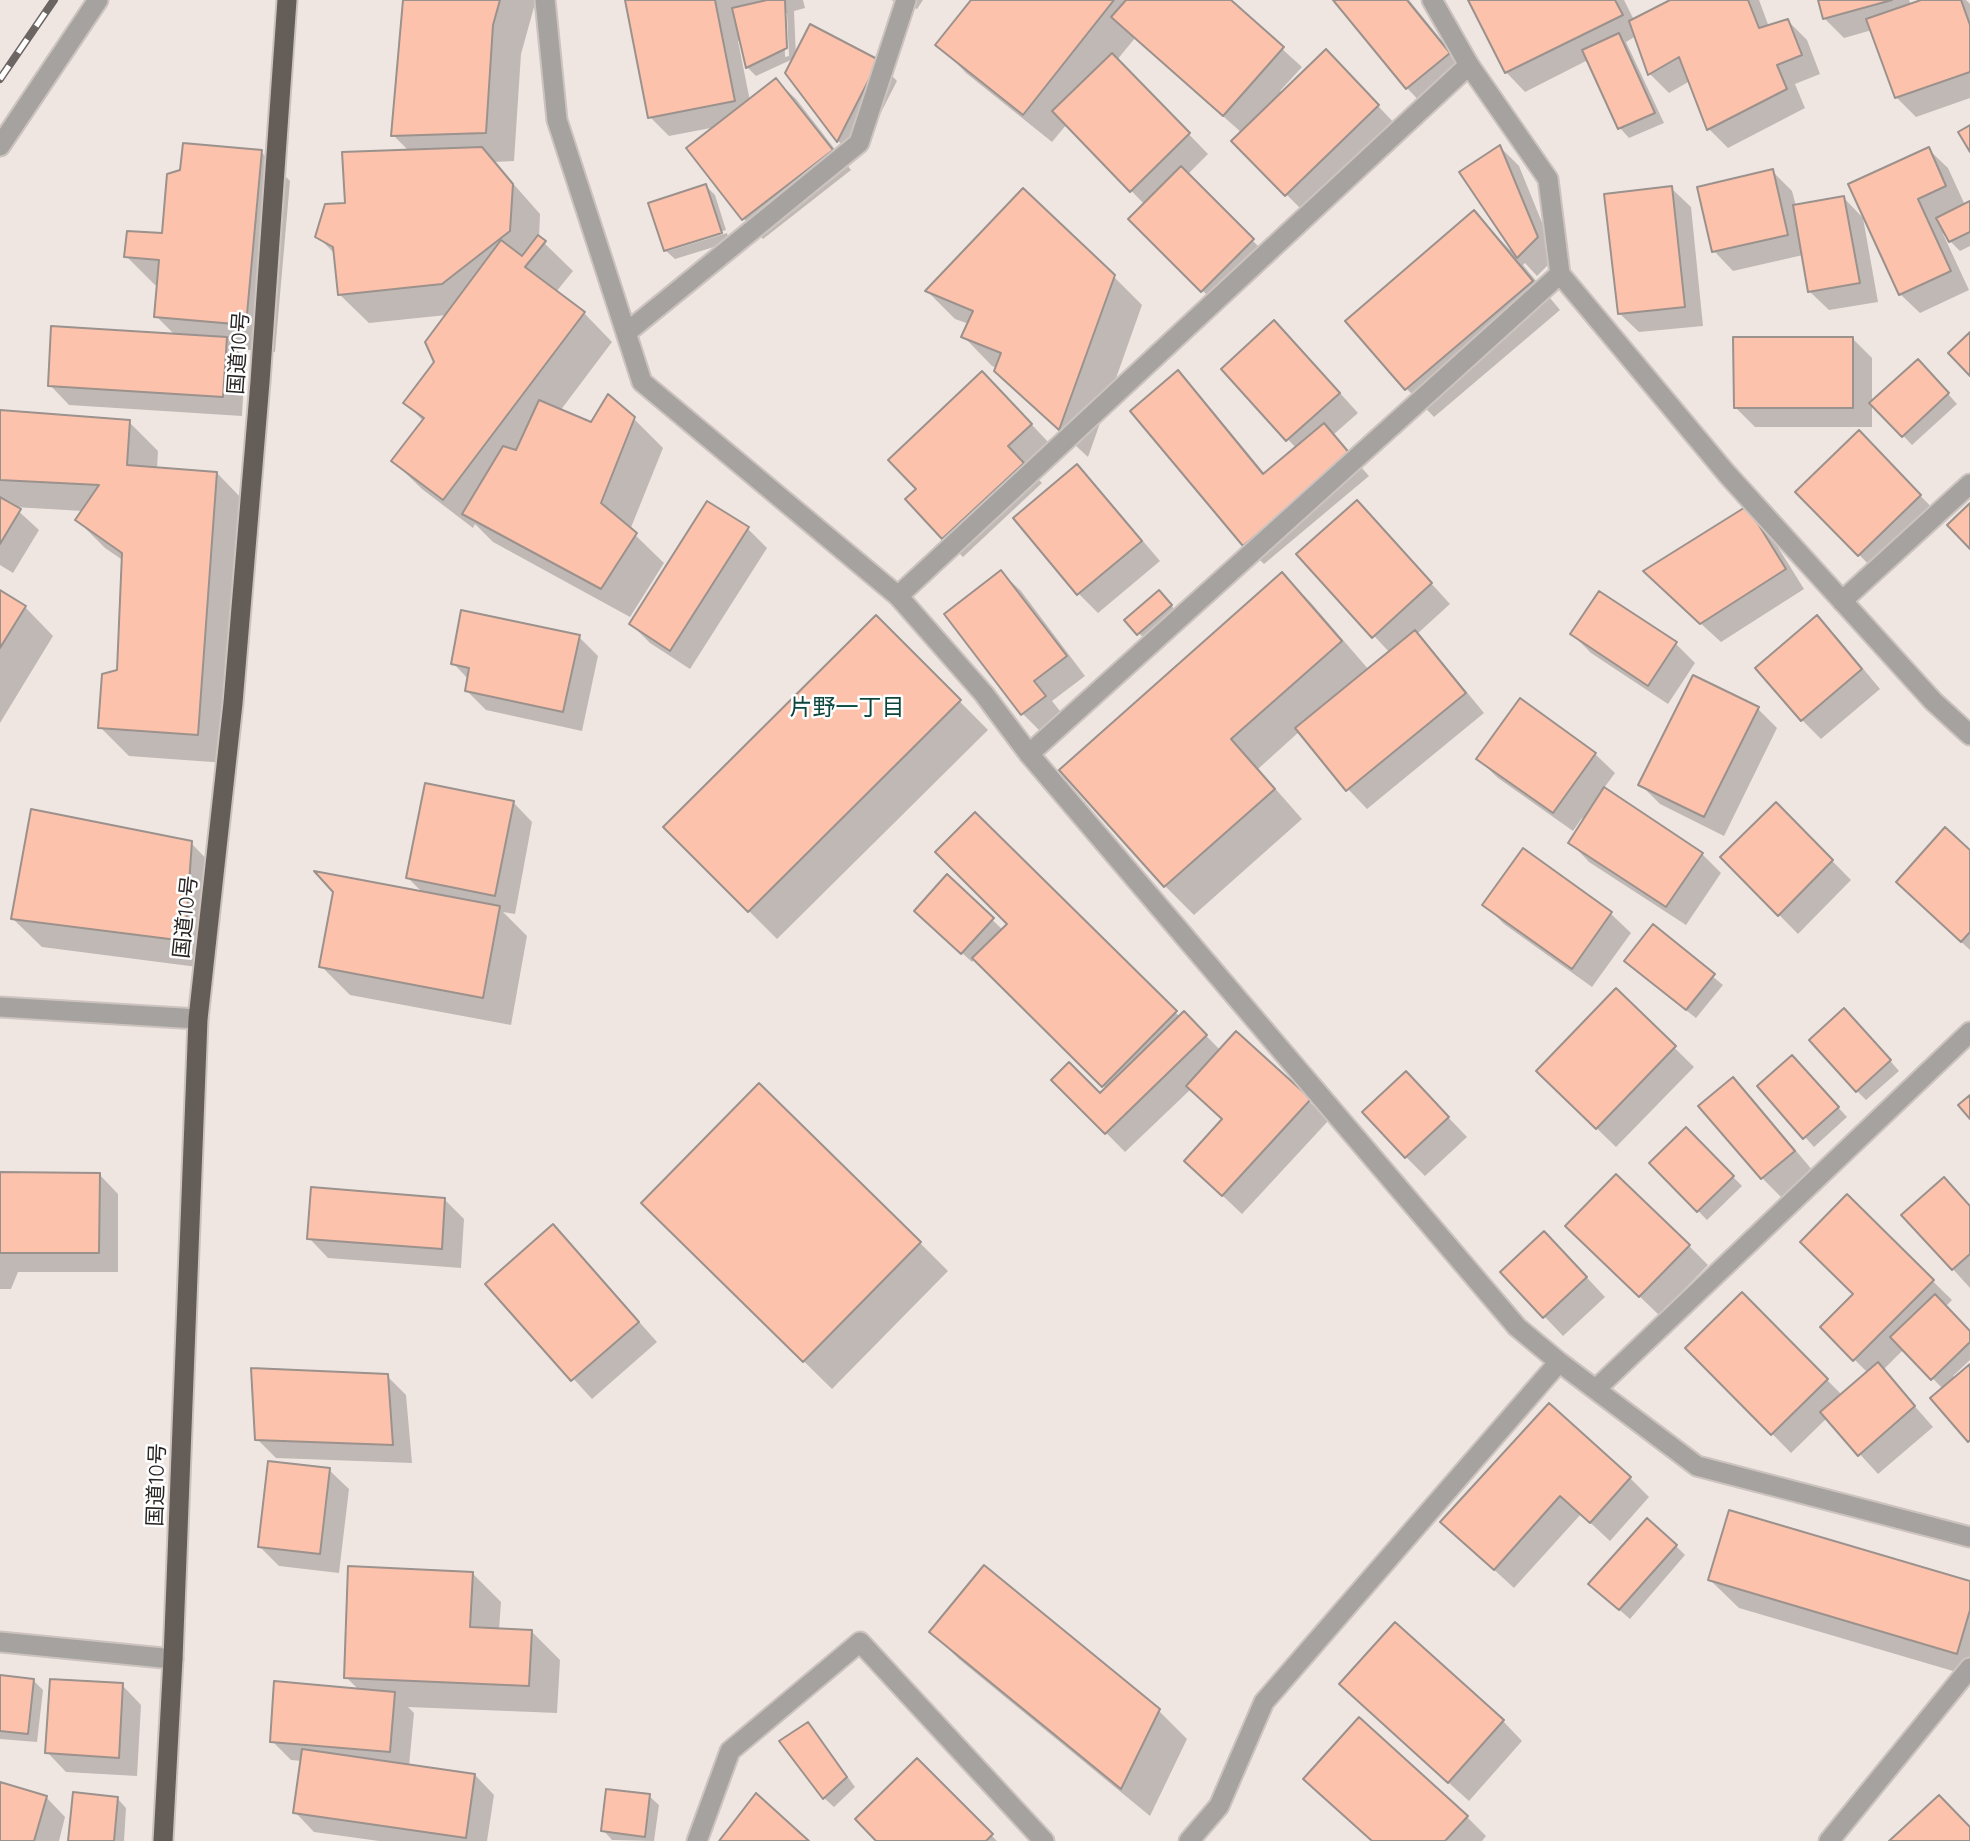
<!DOCTYPE html>
<html>
<head>
<meta charset="utf-8">
<style>
	body { margin:0 }
	canvas { display:block; background:#f0e6e1 }
</style>
</head>
<body>
<canvas width="1970" height="1841"></canvas>
<script>
const ctx = document.querySelector('canvas').getContext('2d');
ctx.lineJoin = 'round';
function fill(path, color) { ctx.fillStyle = color; ctx.fill(path, 'evenodd'); }
const shape = rows => new Path2D(rows.map(r => 'M' + r).join(''));
function strokePath(path, color, width, dash) { ctx.strokeStyle = color; ctx.lineWidth = width; ctx.lineCap = dash ? 'butt' : 'round'; ctx.setLineDash(dash || []); ctx.stroke(path); }
function label(font, color, halo, rows, align = 'center') {
  ctx.font = font + ' Quicksand,"Noto Sans JP",sans-serif'; ctx.lineWidth = 5; ctx.setLineDash([]); ctx.textBaseline = 'middle'; ctx.strokeStyle = halo; ctx.fillStyle = color; for (const [text, x, y, turn = 0] of rows) {
    ctx.save(); ctx.translate(x, y); ctx.rotate((+turn || 0) * Math.PI / 180); ctx.textAlign = isNaN(turn) ? turn : align; if (halo) ctx.strokeText(text, 0, 0); ctx.fillText(text, 0, 0); ctx.restore();
  }
}
fill(shape([
	[405,0,536,0,521,54,514,161,494,162,540,214,539,238,573,271,556,292,584,313,612,342,560,411,592,424,634,419,663,448,630,530,664,563,630,617,493,542,475,524,473,528,422,489,393,461,423,421,406,403,436,362,447,315,369,323,340,295,335,254,317,236,346,205,410,152,393,135],
	[627,0,803,0,805,8,794,11,796,56,878,62,897,81,857,159,838,141,787,72,795,58,756,76,747,67,741,40,738,41,750,101,776,80,796,99,851,170,763,239,744,219,689,149,716,127,669,136,650,117],
	[784,13,787,13,789,56,785,57],
	[891,0,923,0,917,9],
	[973,0,1228,0,1302,67,1280,91,1283,93,1345,71,1397,126,1306,214,1233,141,1242,133,1135,38,1117,60,1208,154,1187,175,1272,260,1222,310,1131,219,1145,205,1067,124,1052,142,966,73,938,44],
	[1335,0,1409,0,1468,73,1426,108,1407,88],
	[1470,0,1624,0,1634,20,1674,0,1759,0,1769,27,1788,21,1807,40,1820,74,1795,84,1805,108,1728,148,1709,129,1690,81,1669,93,1650,74,1636,36,1626,42,1664,123,1629,138,1620,128,1588,60,1525,92,1506,72],
	[1819,0,1909,0,1911,5,1926,0,1966,0,1970,4,1970,98,1916,117,1896,97,1872,30,1844,38,1824,18],
	[1500,147,1519,166,1556,257,1537,276,1525,263,1523,265,1560,310,1434,417,1406,388,1474,212,1510,250,1513,248],
	[1928,149,1948,168,1965,205,1970,203,1970,246,1960,251,1950,241,1946,233,1943,234,1969,290,1920,313,1900,294,1850,185],
	[261,152,290,181,275,352,236,349,245,359,242,416,69,405,50,385,176,336,156,316,159,285,155,285,126,256,164,235],
	[1772,171,1792,191,1796,206,1844,198,1863,218,1878,302,1829,310,1809,291,1803,255,1733,271,1714,251],
	[706,186,715,195,726,230,668,248,668,251,727,233,730,242,675,259,665,250],
	[1671,188,1691,207,1703,326,1639,332,1619,313],
	[1113,276,1142,305,1088,457,1025,399,997,368,992,366,964,337,969,324,955,319,927,291],
	[1852,338,1872,358,1872,427,1755,427,1736,408],
	[1294,342,1358,413,1333,435,1369,476,1264,564,1244,545,1132,411,1177,373,1197,392,1265,474,1296,448,1223,369],
	[1927,370,1957,404,1912,445,1872,403],
	[1002,393,1050,444,1026,467,1042,483,963,557,943,537],
	[0,412,129,422,158,451,157,469,217,473,245,502,226,763,129,756,100,727,119,671,124,561,105,548,77,520,83,511,14,507,39,530,13,573,0,565],
	[1878,452,1939,515,1878,574,1798,492],
	[1077,467,1096,486,1160,561,1098,613,1079,594,1015,518],
	[1357,502,1450,604,1417,634,1434,652,1484,713,1367,809,1348,789,1300,731,1258,769,1302,819,1194,915,1165,886,1061,770,1282,574,1311,603,1369,670,1390,653,1299,555],
	[1747,509,1766,528,1804,589,1721,642,1665,591],
	[748,529,767,548,690,669,650,643,631,624],
	[1001,572,1021,591,1085,676,1052,701,1064,716,1042,733,1023,714],
	[0,592,25,607,53,636,0,723],
	[1168,602,1180,615,1148,643,1139,633],
	[876,617,988,730,777,939,666,828],
	[1816,617,1836,636,1880,689,1821,739,1802,720],
	[1572,634,1676,644,1695,663,1668,704,1591,653],
	[579,637,598,656,582,731,486,710,467,691,469,680,453,663],
	[1758,709,1777,728,1724,836,1660,804,1640,784],
	[1595,754,1615,773,1604,788,1702,854,1721,873,1686,925,1589,862,1570,842,1584,820,1582,818,1573,831,1498,778,1478,759],
	[513,802,532,822,515,914,503,912,527,936,511,1025,350,995,321,966,424,894,408,878],
	[1776,804,1851,880,1798,934,1722,857],
	[975,815,1180,1017,1184,1013,1221,1051,1237,1034,1329,1120,1242,1214,1206,1180,1224,1120,1191,1089,1125,1152,1054,1080,1100,1095,1107,1089,975,958,972,962,926,920,947,877,1003,930,1009,924],
	[191,843,219,872,213,969,42,947,13,919],
	[1523,851,1611,914,1631,933,1592,987,1504,924,1485,905],
	[1970,852,1970,950,1917,901],
	[1653,927,1723,985,1696,1018,1635,970],
	[1616,990,1694,1067,1616,1147,1557,1090],
	[1854,1019,1899,1071,1866,1100,1857,1091],
	[1801,1067,1847,1117,1814,1147,1805,1137],
	[1732,1079,1752,1098,1813,1171,1782,1198,1762,1178,1701,1106],
	[1425,1093,1467,1137,1425,1176,1406,1157],
	[1686,1129,1742,1186,1707,1220,1651,1163],
	[0,1174,99,1174,118,1194,118,1272,18,1272,11,1289,0,1289],
	[1847,1197,1952,1300,1945,1307,1970,1333,1970,1360,1953,1376,1956,1379,1970,1366,1970,1442,1933,1399,1943,1389,1904,1349,1883,1370,1933,1427,1878,1474,1827,1418,1791,1453,1688,1348,1742,1295,1842,1395,1868,1373,1822,1327,1855,1294],
	[445,1200,464,1219,461,1268,328,1258,309,1238],
	[643,1203,920,1243,948,1271,832,1389],
	[1970,1206,1970,1288,1904,1215],
	[1586,1245,1689,1246,1708,1265,1659,1315],
	[572,1246,657,1342,592,1399,487,1284],
	[1563,1252,1605,1297,1563,1336,1544,1316],
	[387,1376,406,1395,412,1463,276,1458,257,1439],
	[329,1470,349,1489,339,1573,279,1566,260,1547],
	[1630,1478,1649,1497,1610,1541,1581,1514,1514,1588,1442,1522],
	[1676,1546,1685,1555,1630,1619,1600,1593],
	[472,1573,501,1602,499,1630,531,1631,560,1660,557,1713,408,1707,414,1713,409,1766,475,1775,494,1795,487,1841,379,1841,314,1832,295,1812,302,1761,291,1760,272,1741,359,1690,346,1677],
	[1710,1580,1970,1583,1970,1676,1739,1608],
	[931,1632,1159,1711,1187,1739,1150,1816,960,1660],
	[0,1677,33,1680,43,1690,37,1742,0,1739],
	[122,1685,141,1705,137,1776,66,1772,47,1752],
	[1361,1704,1503,1721,1522,1741,1469,1801],
	[808,1725,817,1734,855,1787,834,1807,824,1798,781,1741],
	[917,1760,997,1841,879,1841],
	[0,1784,46,1797,65,1817,59,1841,0,1841],
	[649,1796,659,1805,654,1841,612,1840,603,1830],
	[117,1798,126,1808,124,1841,70,1841],
	[1467,1817,1486,1836,1482,1841,1373,1841]
]), '#0003');
const building = shape([
	[403,0,500,0,493,25,486,133,391,136,403,0],
	[625,0,715,0,735,101,648,118,625,0],
	[767,0,785,0,787,48,746,68,732,8,767,0],
	[971,0,1114,0,1023,115,935,45,971,0],
	[1126,0,1231,0,1284,47,1223,116,1111,17,1126,0],
	[1333,0,1407,0,1450,53,1406,89,1333,0],
	[1468,0,1615,0,1623,15,1505,73,1468,0],
	[1670,0,1748,0,1759,28,1788,19,1802,55,1777,65,1787,89,1707,130,1679,57,1648,75,1629,21,1670,0],
	[1818,0,1892,0,1823,19,1818,0],
	[1921,0,1961,0,1970,25,1970,72,1895,98,1866,19,1921,0],
	[810,24,879,60,837,142,785,73,810,24],
	[1619,33,1655,113,1618,129,1582,50,1619,33],
	[1326,49,1379,105,1285,196,1231,141,1326,49],
	[1112,53,1190,133,1130,192,1052,111,1112,53],
	[776,78,833,150,742,220,686,148,776,78],
	[1970,125,1970,152,1958,132,1970,125],
	[183,143,262,150,246,325,154,317,159,260,124,257,127,231,162,233,167,174,180,170,183,143],
	[1500,145,1538,237,1517,258,1459,172,1500,145],
	[482,147,513,184,510,231,442,284,338,295,333,247,315,237,325,204,345,203,342,152,482,147],
	[1929,147,1946,186,1918,199,1951,271,1899,295,1848,184,1929,147],
	[1181,166,1254,239,1201,292,1128,219,1181,166],
	[1773,169,1788,235,1712,252,1697,187,1773,169],
	[706,184,722,233,664,251,648,203,706,184],
	[1672,186,1685,307,1618,314,1604,194,1672,186],
	[1023,188,1115,275,1059,430,994,371,1001,353,961,337,973,311,925,291,1023,188],
	[1844,196,1860,283,1808,292,1793,205,1844,196],
	[1970,201,1970,232,1949,242,1936,218,1970,201],
	[1474,210,1533,281,1405,390,1345,321,1474,210],
	[538,235,546,241,525,267,585,312,443,500,391,461,424,418,403,403,434,362,425,342,501,240,522,256,538,235],
	[1274,320,1340,393,1286,441,1221,369,1274,320],
	[51,326,227,337,223,397,48,386,51,326],
	[1970,332,1970,376,1948,353,1970,332],
	[1733,337,1853,337,1853,408,1734,408,1733,337],
	[1918,359,1949,393,1902,437,1869,403,1918,359],
	[1178,370,1263,474,1324,423,1351,455,1243,546,1130,411,1178,370],
	[982,371,1032,424,1008,446,1024,463,942,539,905,499,916,489,888,460,982,371],
	[608,394,635,417,601,503,637,533,601,589,462,514,503,446,516,450,539,400,591,422,608,394],
	[0,410,130,420,127,465,217,472,198,735,98,728,102,674,117,670,122,553,75,520,99,485,0,480,0,410],
	[1859,430,1921,495,1858,556,1795,492,1859,430],
	[1077,464,1142,541,1077,595,1013,518,1077,464],
	[0,497,21,509,0,544,0,497],
	[1357,500,1432,583,1372,638,1296,554,1357,500],
	[707,501,749,527,670,651,629,624,707,501],
	[1970,503,1970,549,1947,525,1970,503],
	[1747,506,1786,569,1700,624,1643,571,1747,506],
	[1001,570,1067,656,1034,681,1046,696,1021,715,944,614,1001,570],
	[1282,572,1342,641,1231,739,1275,789,1164,887,1059,770,1282,572],
	[0,590,26,606,0,648,0,590],
	[1159,590,1172,605,1137,635,1124,620,1159,590],
	[1599,591,1677,642,1648,686,1570,634,1599,591],
	[461,610,580,635,563,712,465,691,469,668,451,664,461,610],
	[876,615,961,700,748,912,663,827,876,615],
	[1817,615,1862,669,1801,721,1755,668,1817,615],
	[1415,630,1466,693,1346,791,1295,728,1415,630],
	[1693,675,1759,707,1704,817,1638,785,1693,675],
	[1520,698,1596,753,1553,813,1476,759,1520,698],
	[425,783,514,801,495,896,406,878,425,783],
	[1604,787,1703,853,1666,907,1568,843,1604,787],
	[1776,802,1833,860,1778,916,1720,857,1776,802],
	[31,809,192,841,185,941,11,919,31,809],
	[975,812,1177,1011,1102,1087,972,958,1007,924,935,852,975,812],
	[1945,827,1970,850,1970,932,1961,942,1896,882,1945,827],
	[1523,848,1612,912,1572,969,1482,905,1523,848],
	[314,871,500,906,483,998,319,967,333,892,314,871],
	[947,874,994,918,961,954,914,911,947,874],
	[1653,924,1715,974,1686,1010,1624,961,1653,924],
	[1616,988,1676,1046,1596,1129,1536,1071,1616,988],
	[1844,1008,1891,1060,1856,1092,1809,1040,1844,1008],
	[1184,1011,1207,1035,1105,1134,1051,1080,1069,1062,1100,1093,1184,1011],
	[1236,1031,1311,1099,1222,1196,1184,1161,1222,1119,1186,1086,1236,1031],
	[1792,1055,1839,1107,1803,1139,1757,1086,1792,1055],
	[1406,1071,1449,1117,1405,1158,1362,1112,1406,1071],
	[1733,1077,1795,1151,1761,1179,1698,1106,1733,1077],
	[759,1083,921,1242,803,1362,641,1203,759,1083],
	[1970,1095,1970,1119,1958,1105,1970,1095],
	[1686,1127,1734,1176,1697,1212,1649,1163,1686,1127],
	[0,1172,100,1173,99,1253,0,1253,0,1172],
	[1616,1174,1690,1245,1639,1297,1565,1226,1616,1174],
	[1944,1177,1970,1206,1970,1254,1952,1270,1901,1215,1944,1177],
	[311,1187,445,1198,442,1249,307,1239,311,1187],
	[1847,1194,1934,1280,1853,1361,1820,1327,1853,1294,1800,1242,1847,1194],
	[553,1224,639,1322,571,1381,485,1284,553,1224],
	[1544,1231,1587,1277,1543,1318,1500,1272,1544,1231],
	[1742,1292,1828,1379,1771,1435,1685,1348,1742,1292],
	[1935,1294,1970,1331,1970,1342,1931,1380,1890,1337,1935,1294],
	[1878,1362,1915,1406,1858,1456,1820,1412,1878,1362],
	[1970,1364,1970,1440,1968,1442,1930,1398,1970,1364],
	[251,1368,388,1374,393,1445,255,1440,251,1368],
	[1549,1403,1631,1477,1590,1523,1560,1496,1494,1570,1440,1522,1549,1403],
	[268,1461,330,1468,320,1554,258,1547,268,1461],
	[1729,1510,1970,1581,1970,1610,1957,1654,1708,1580,1729,1510],
	[1647,1518,1677,1545,1619,1610,1588,1584,1647,1518],
	[984,1565,1160,1709,1121,1789,929,1632,984,1565],
	[348,1566,473,1572,470,1627,532,1630,529,1686,344,1678,348,1566],
	[1395,1622,1504,1720,1448,1783,1339,1684,1395,1622],
	[0,1675,34,1679,28,1734,0,1731,0,1675],
	[50,1679,123,1683,119,1758,45,1753,50,1679],
	[274,1681,395,1692,390,1752,270,1742,274,1681],
	[1359,1717,1468,1816,1445,1841,1372,1841,1303,1779,1359,1717],
	[808,1722,847,1777,823,1799,779,1741,808,1722],
	[302,1749,475,1774,466,1838,293,1813,302,1749],
	[917,1758,993,1834,986,1841,876,1841,855,1819,917,1758],
	[0,1782,47,1796,34,1841,0,1841,0,1782],
	[606,1789,650,1794,645,1837,601,1831,606,1789],
	[73,1792,118,1797,114,1841,68,1841,73,1792],
	[756,1793,809,1841,719,1841,756,1793],
	[1939,1795,1970,1827,1970,1841,1889,1841,1939,1795]
]);
fill(building, '#fdc2ab');
strokePath(building, '#9b918d', 2);
const service = shape([
	[898,596,1469,65],
	[1842,601,1970,484],
	[1029,754,1560,274]
]);
const minor = shape([
	[545,0,557,120,642,382,898,596,984,694,1029,754,1517,1327,1559,1362,1697,1466,1970,1537],
	[1432,0,1469,65,1548,179,1560,274,1727,474,1933,701,1970,735],
	[626,333,859,143,906,0],
	[0,1007,198,1019],
	[1596,1389,1970,1032],
	[0,1642,173,1659],
	[697,1841,730,1751,860,1642,1044,1841],
	[1189,1841,1219,1806,1264,1702,1559,1362],
	[1829,1841,1970,1668]
]);
const tertiary = shape([
	[0,146,98,0]
]);
const trunk = shape([
	[163,1841,173,1659,198,1019,233,703,260,382,287,0]
]);
strokePath(service, '#ccc3bf', 23);
strokePath(minor, '#ccc3bf', 23);
strokePath(tertiary, '#ccc3bf', 23);
strokePath(trunk, '#ccc3bf', 23);
strokePath(service, '#a5a29f', 19);
strokePath(minor, '#a5a29f', 19);
strokePath(tertiary, '#a5a29f', 19);
strokePath(trunk, '#645d58', 19);
const rail = shape([
	[0,79,54,0]
]);
strokePath(rail, '#6b6563', 8);
strokePath(rail, '#fff', 5, [16]);
label('21px', '#282423', '#fff', [
	["国道10号",239,353,-86],
	["国道10号",186,917,-84],
	["国道10号",157,1485,-88]
]);
label('23px', '#0d463c', '#fff', [
	["片野一丁目",847,708]
]);
</script>
</body>
</html>
